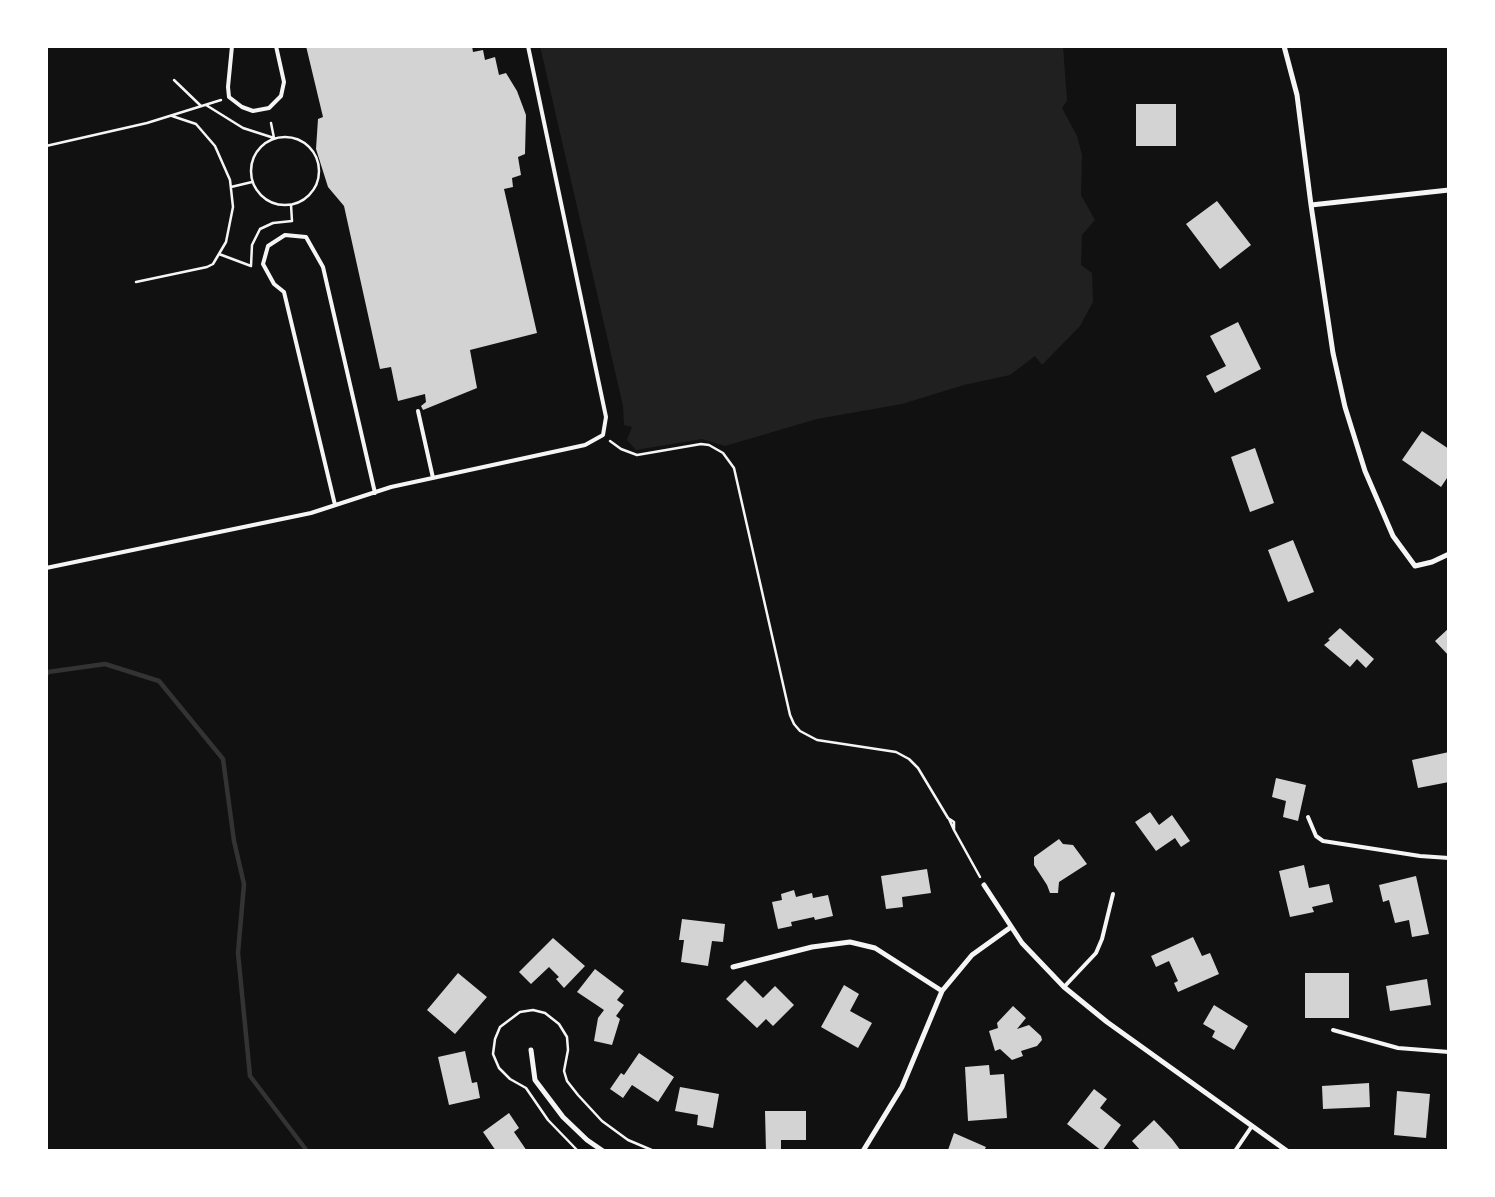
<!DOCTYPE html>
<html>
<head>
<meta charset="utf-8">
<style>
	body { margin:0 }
	#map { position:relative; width:1495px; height:1197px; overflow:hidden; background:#111; font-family:Raleway,sans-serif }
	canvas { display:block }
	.frame { position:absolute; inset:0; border:48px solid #fff; pointer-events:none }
</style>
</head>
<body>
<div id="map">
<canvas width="1495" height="1197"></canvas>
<div class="frame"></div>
</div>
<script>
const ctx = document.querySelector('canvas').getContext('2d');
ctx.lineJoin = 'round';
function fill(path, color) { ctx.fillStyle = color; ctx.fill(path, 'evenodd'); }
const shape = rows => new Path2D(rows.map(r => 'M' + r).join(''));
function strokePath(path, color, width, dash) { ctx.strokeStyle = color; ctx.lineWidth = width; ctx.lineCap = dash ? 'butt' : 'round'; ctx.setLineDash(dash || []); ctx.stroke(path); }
fill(shape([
	[540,46,1063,46,1067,101,1062,108,1077,136,1082,155,1081,195,1095,220,1082,235,1081,265,1092,273,1093,302,1080,326,1042,365,1035,356,1010,375,964,385,902,404,817,419,725,446,702,439,636,450,627,440,632,427,624,425,623,406]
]), '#202020');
strokePath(shape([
	[46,675,48,672,105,664,159,681,223,759,234,841,244,884,238,953,250,1076,307,1151]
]), '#333', 4.5);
fill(shape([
	[306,46,472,46,473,52,483,50,485,60,495,57,499,75,506,73,517,91,526,115,525,154,518,157,521,175,512,178,513,187,504,189,537,333,470,350,477,388,423,410,421,406,426,402,425,394,398,401,391,367,380,369,344,206,328,187,316,149,318,119,323,117],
	[1136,104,1176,104,1176,146,1136,146],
	[1217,201,1251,245,1220,269,1186,224],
	[1238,322,1261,369,1215,393,1206,376,1226,366,1210,336],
	[1422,431,1449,449,1449,475,1441,487,1402,460],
	[1255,448,1274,503,1250,512,1231,457],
	[1293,540,1314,592,1288,602,1268,550],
	[1340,628,1374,659,1366,668,1357,659,1350,667,1324,645,1330,640,1328,639],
	[1449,628,1449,656,1435,641],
	[1449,752,1449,782,1418,788,1412,760],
	[1276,778,1306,785,1298,821,1283,817,1286,801,1272,797],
	[1150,812,1159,825,1172,815,1190,841,1181,847,1175,838,1156,851,1135,822],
	[1059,839,1063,844,1073,845,1087,864,1059,882,1058,893,1050,893,1047,885,1034,865,1034,857],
	[1304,865,1309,888,1329,884,1333,902,1312,907,1314,912,1290,917,1279,871],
	[927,869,931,893,902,897,903,907,886,909,881,876],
	[1416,876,1429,934,1412,937,1409,920,1395,923,1389,900,1383,902,1379,885],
	[794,890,796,897,812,893,813,898,828,895,833,916,815,920,814,917,791,922,792,926,778,929,772,902,782,900,781,894],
	[682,919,725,924,723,942,712,941,708,966,681,962,684,940,679,940],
	[1193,937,1202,956,1210,953,1219,974,1178,992,1174,983,1178,981,1169,961,1156,967,1151,956],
	[553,938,585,966,564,988,556,979,559,977,549,967,531,984,519,972],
	[595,969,624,991,617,1000,624,1005,616,1016,620,1019,612,1045,594,1041,598,1018,604,1010,577,992],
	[458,973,487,997,455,1034,427,1010],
	[1305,973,1349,973,1349,1018,1305,1018],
	[1427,979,1431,1005,1390,1011,1386,986],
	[745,980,763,998,775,986,794,1005,773,1026,766,1019,757,1028,726,999],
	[844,985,859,994,850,1011,872,1023,858,1048,821,1027],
	[1214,1005,1248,1026,1234,1050,1212,1037,1215,1031,1203,1024],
	[1013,1006,1026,1018,1017,1029,1029,1025,1041,1036,1042,1040,1037,1046,1021,1051,1023,1056,1012,1060,1000,1049,995,1051,989,1031,998,1028,997,1023],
	[465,1051,472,1083,477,1082,480,1098,449,1105,438,1057],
	[639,1053,674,1077,658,1102,632,1085,623,1098,610,1089,621,1073,624,1075],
	[989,1065,990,1075,1004,1074,1007,1118,968,1121,965,1067],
	[1369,1083,1370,1107,1323,1109,1322,1086],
	[680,1087,719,1094,713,1128,697,1125,698,1115,675,1111],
	[1094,1089,1107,1099,1100,1108,1121,1125,1102,1151,1067,1124],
	[1397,1091,1430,1094,1426,1138,1394,1135],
	[765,1111,806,1111,806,1140,781,1140,781,1151,766,1151],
	[509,1113,519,1128,514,1132,527,1151,496,1151,483,1132],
	[1154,1120,1172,1139,1181,1151,1141,1151,1132,1141],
	[954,1133,986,1147,984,1151,948,1150]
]), '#d3d3d3');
strokePath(shape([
	[174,80,201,106],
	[206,105,243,128,274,138],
	[271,123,274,138],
	'251 171a34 34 0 1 1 68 0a34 34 0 1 1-68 0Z',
	[46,146,147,123,221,100],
	[231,187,252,182],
	[219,254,251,266,252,245,260,229,273,223,292,221,291,205],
	[136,282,207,267,213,264,226,242,233,207,230,180,215,146,196,124,172,116],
	[610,441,621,449,637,455,701,444,709,445,723,453,734,468,790,715,794,724,800,731,817,740,896,752,909,759,918,768,948,818,954,822,954,830,980,877],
	[949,819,954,830],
	[578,1151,548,1120,526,1088,510,1079,499,1068,493,1054,495,1039,500,1027,520,1012,533,1010,545,1013,559,1024,567,1037,568,1050,564,1071,567,1081,578,1095,602,1121,628,1140,654,1151]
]), '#f5f5f5', 2.5);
strokePath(shape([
	[232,46,228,87,229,97,242,107,253,111,269,108,281,96,284,82,276,46],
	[418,411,433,478],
	[335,505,284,292,274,284,263,264,268,246,285,235,306,237,323,267,375,493],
	[46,568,311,513,391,487,585,445,603,435,606,417,528,46],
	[1308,817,1316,836,1323,841,1420,856,1449,858],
	[1064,987,1096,953,1102,939,1113,894],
	[1333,1030,1398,1048,1449,1052],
	[1235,1151,1252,1126]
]), '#f5f5f5', 4);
strokePath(shape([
	[1284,46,1297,95,1311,205,1333,353,1345,407,1365,471,1393,536,1415,566,1432,562,1449,554],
	[1311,205,1449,190],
	[984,885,1022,943,1064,987,1107,1022,1287,1151],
	[733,967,812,947,850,942,875,948,942,991],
	[531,1050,535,1080,563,1117,587,1140,603,1151],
	[863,1151,902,1087,942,991,972,955,1011,927]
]), '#f5f5f5', 5);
</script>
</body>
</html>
